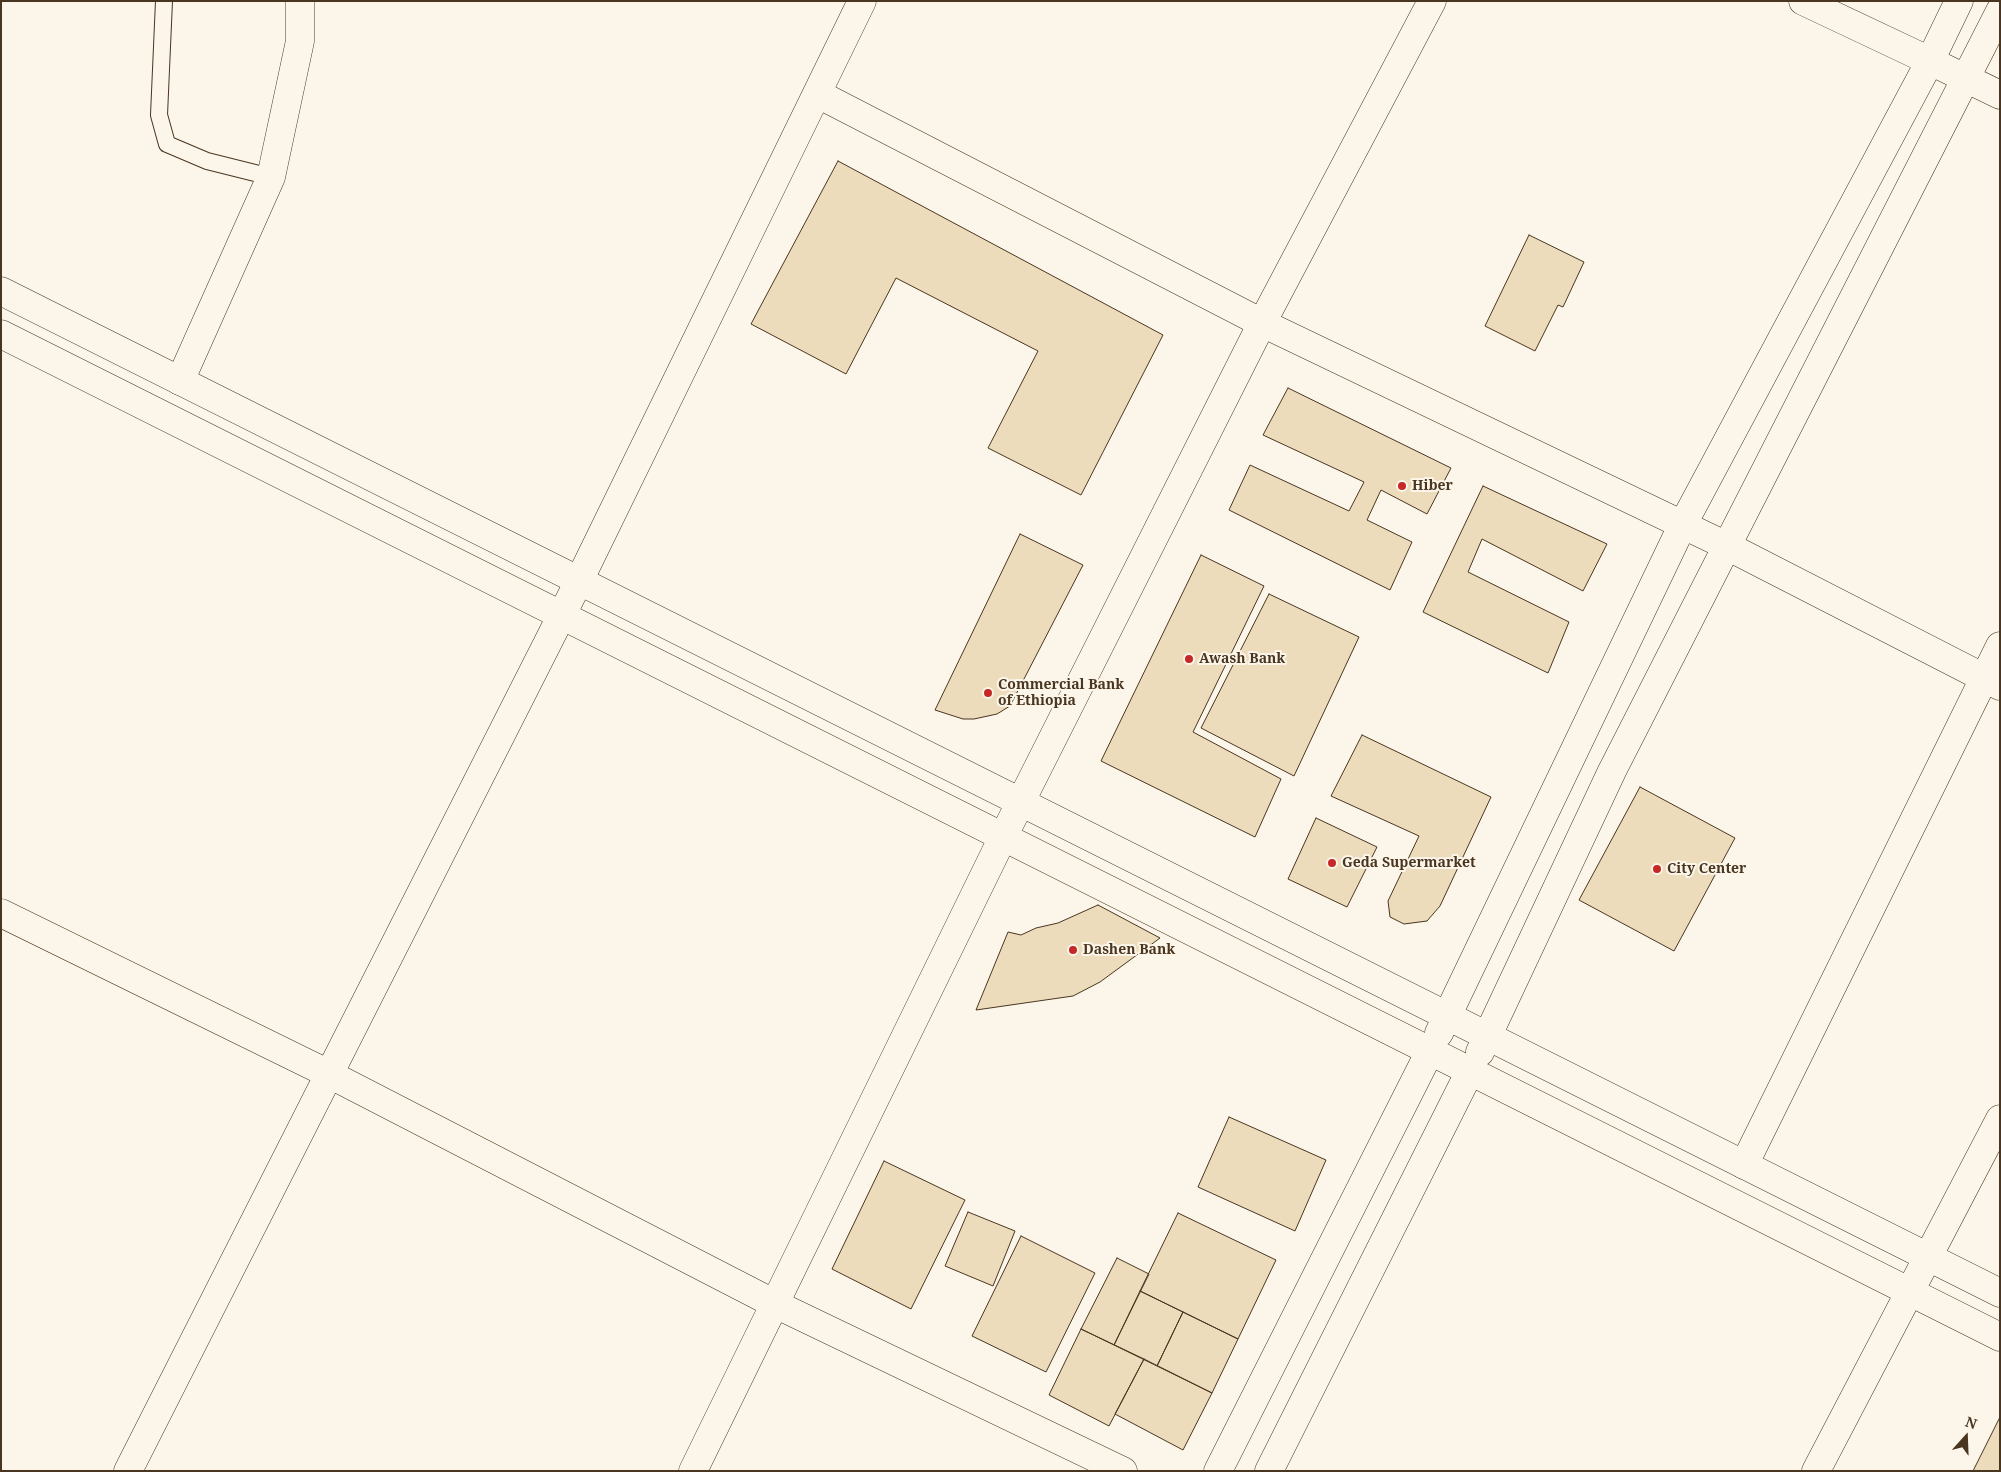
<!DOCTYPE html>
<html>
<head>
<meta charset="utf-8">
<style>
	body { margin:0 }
	#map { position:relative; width:2001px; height:1472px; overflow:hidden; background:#fbf6e9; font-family:"Noto Serif",serif }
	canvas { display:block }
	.frame { position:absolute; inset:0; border:2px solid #4a3520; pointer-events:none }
	.north { position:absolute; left:1941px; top:1412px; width:50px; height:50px; -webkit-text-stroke:4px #fbf6e9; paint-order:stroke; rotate:20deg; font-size:14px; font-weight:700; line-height:20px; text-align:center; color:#4a3520 }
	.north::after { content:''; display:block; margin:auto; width:18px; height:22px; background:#4a3520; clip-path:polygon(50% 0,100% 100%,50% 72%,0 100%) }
</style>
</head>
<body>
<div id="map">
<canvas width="2001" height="1472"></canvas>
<div class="frame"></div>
<div class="north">N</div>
</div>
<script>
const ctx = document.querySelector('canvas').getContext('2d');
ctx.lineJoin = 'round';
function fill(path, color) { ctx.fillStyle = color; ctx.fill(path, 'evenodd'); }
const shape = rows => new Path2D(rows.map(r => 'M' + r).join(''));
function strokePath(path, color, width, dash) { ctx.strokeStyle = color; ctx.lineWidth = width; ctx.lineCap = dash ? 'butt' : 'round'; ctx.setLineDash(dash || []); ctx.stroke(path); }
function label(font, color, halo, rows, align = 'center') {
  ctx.font = font + ' "Noto Serif",serif'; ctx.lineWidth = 4; ctx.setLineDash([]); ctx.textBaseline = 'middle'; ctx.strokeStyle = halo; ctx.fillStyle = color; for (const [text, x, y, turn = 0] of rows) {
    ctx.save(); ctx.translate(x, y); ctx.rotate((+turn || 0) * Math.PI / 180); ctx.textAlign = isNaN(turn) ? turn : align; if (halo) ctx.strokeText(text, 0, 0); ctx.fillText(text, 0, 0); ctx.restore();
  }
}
const building = shape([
	[838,161,1163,335,1081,495,988,448,1038,351,896,278,846,374,751,324,838,161],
	[1529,235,1584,262,1563,307,1558,305,1535,351,1485,326,1529,235],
	[1288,388,1451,468,1427,514,1381,490,1367,520,1412,542,1390,590,1229,510,1250,465,1349,511,1364,482,1263,435,1288,388],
	[1483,486,1607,544,1583,591,1482,539,1468,572,1569,622,1548,673,1423,612,1483,486],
	[1020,534,1083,565,1010,706,997,714,974,719,963,719,935,710,1020,534],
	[1201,555,1264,586,1193,732,1281,779,1255,837,1101,761,1201,555],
	[1269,594,1359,637,1294,776,1201,728,1269,594],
	[1362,735,1491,797,1440,906,1427,921,1404,924,1390,917,1388,901,1419,836,1331,796,1362,735],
	[1640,787,1735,838,1674,951,1579,900,1640,787],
	[1316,818,1377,847,1347,907,1288,879,1316,818],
	[1098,905,1160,938,1100,982,1073,996,976,1010,1008,932,1021,935,1036,928,1058,923,1098,905],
	[1229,1117,1326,1160,1295,1231,1198,1187,1229,1117],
	[884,1161,965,1200,911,1309,832,1269,884,1161],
	[968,1212,1015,1231,993,1286,945,1266,968,1212],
	[1178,1213,1276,1260,1238,1339,1140,1291,1178,1213],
	[1021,1236,1095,1273,1046,1372,972,1336,1021,1236],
	[1117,1258,1149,1274,1114,1345,1081,1329,1117,1258],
	[1140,1291,1183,1312,1157,1366,1114,1345,1140,1291],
	[1183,1312,1238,1339,1212,1393,1157,1366,1183,1312],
	[1081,1329,1144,1359,1109,1426,1049,1395,1081,1329],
	[1144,1359,1212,1393,1183,1450,1115,1414,1144,1359],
	[2000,1417,2000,1471,1973,1471,2000,1417]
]);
fill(building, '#ecdcbc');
strokePath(building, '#4a3520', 1);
const lane = shape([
	[164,1,159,115,167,144,207,161,271,177]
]);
const street = shape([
	[1803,1,1930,61],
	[818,94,1262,323,1727,546,2000,686],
	[180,381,271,177,300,41,300,1],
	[1,913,329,1074,773,1303,1123,1471],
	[1744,1165,2000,646],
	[128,1471,579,581,862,1],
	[693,1471,1003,837,1262,323,1432,1],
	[1218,1471,1430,1051],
	[1269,1471,1470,1071],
	[1816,1471,2000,1119]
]);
const secondary = shape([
	[1930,61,2000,95],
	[1,291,2000,1293],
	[1,334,2000,1337],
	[1439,1033,1682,526,1930,61,1959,1],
	[1480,1052,1612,771,2000,11]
]);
strokePath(lane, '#4a3520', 18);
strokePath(street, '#4a3520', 29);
strokePath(secondary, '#4a3520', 29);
strokePath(lane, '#fbf6e9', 16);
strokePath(street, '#fbf6e9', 28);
strokePath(secondary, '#fbf6e9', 28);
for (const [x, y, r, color] of [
	[1402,486,5,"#c62828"],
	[1189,659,5,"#c62828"],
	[988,693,5,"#c62828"],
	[1332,863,5,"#c62828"],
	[1657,869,5,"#c62828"],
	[1073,950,5,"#c62828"]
]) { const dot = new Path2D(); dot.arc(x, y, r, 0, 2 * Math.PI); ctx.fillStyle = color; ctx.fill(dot); strokePath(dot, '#fbf6e9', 2); }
label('bold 14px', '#4a3520', '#fbf6e9', [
	["Hiber",1412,486],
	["Awash Bank",1199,659],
	["Commercial Bank",998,685],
	["of Ethiopia",998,701],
	["Geda Supermarket",1342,863],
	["City Center",1667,869],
	["Dashen Bank",1083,950]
], 'left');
</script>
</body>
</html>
